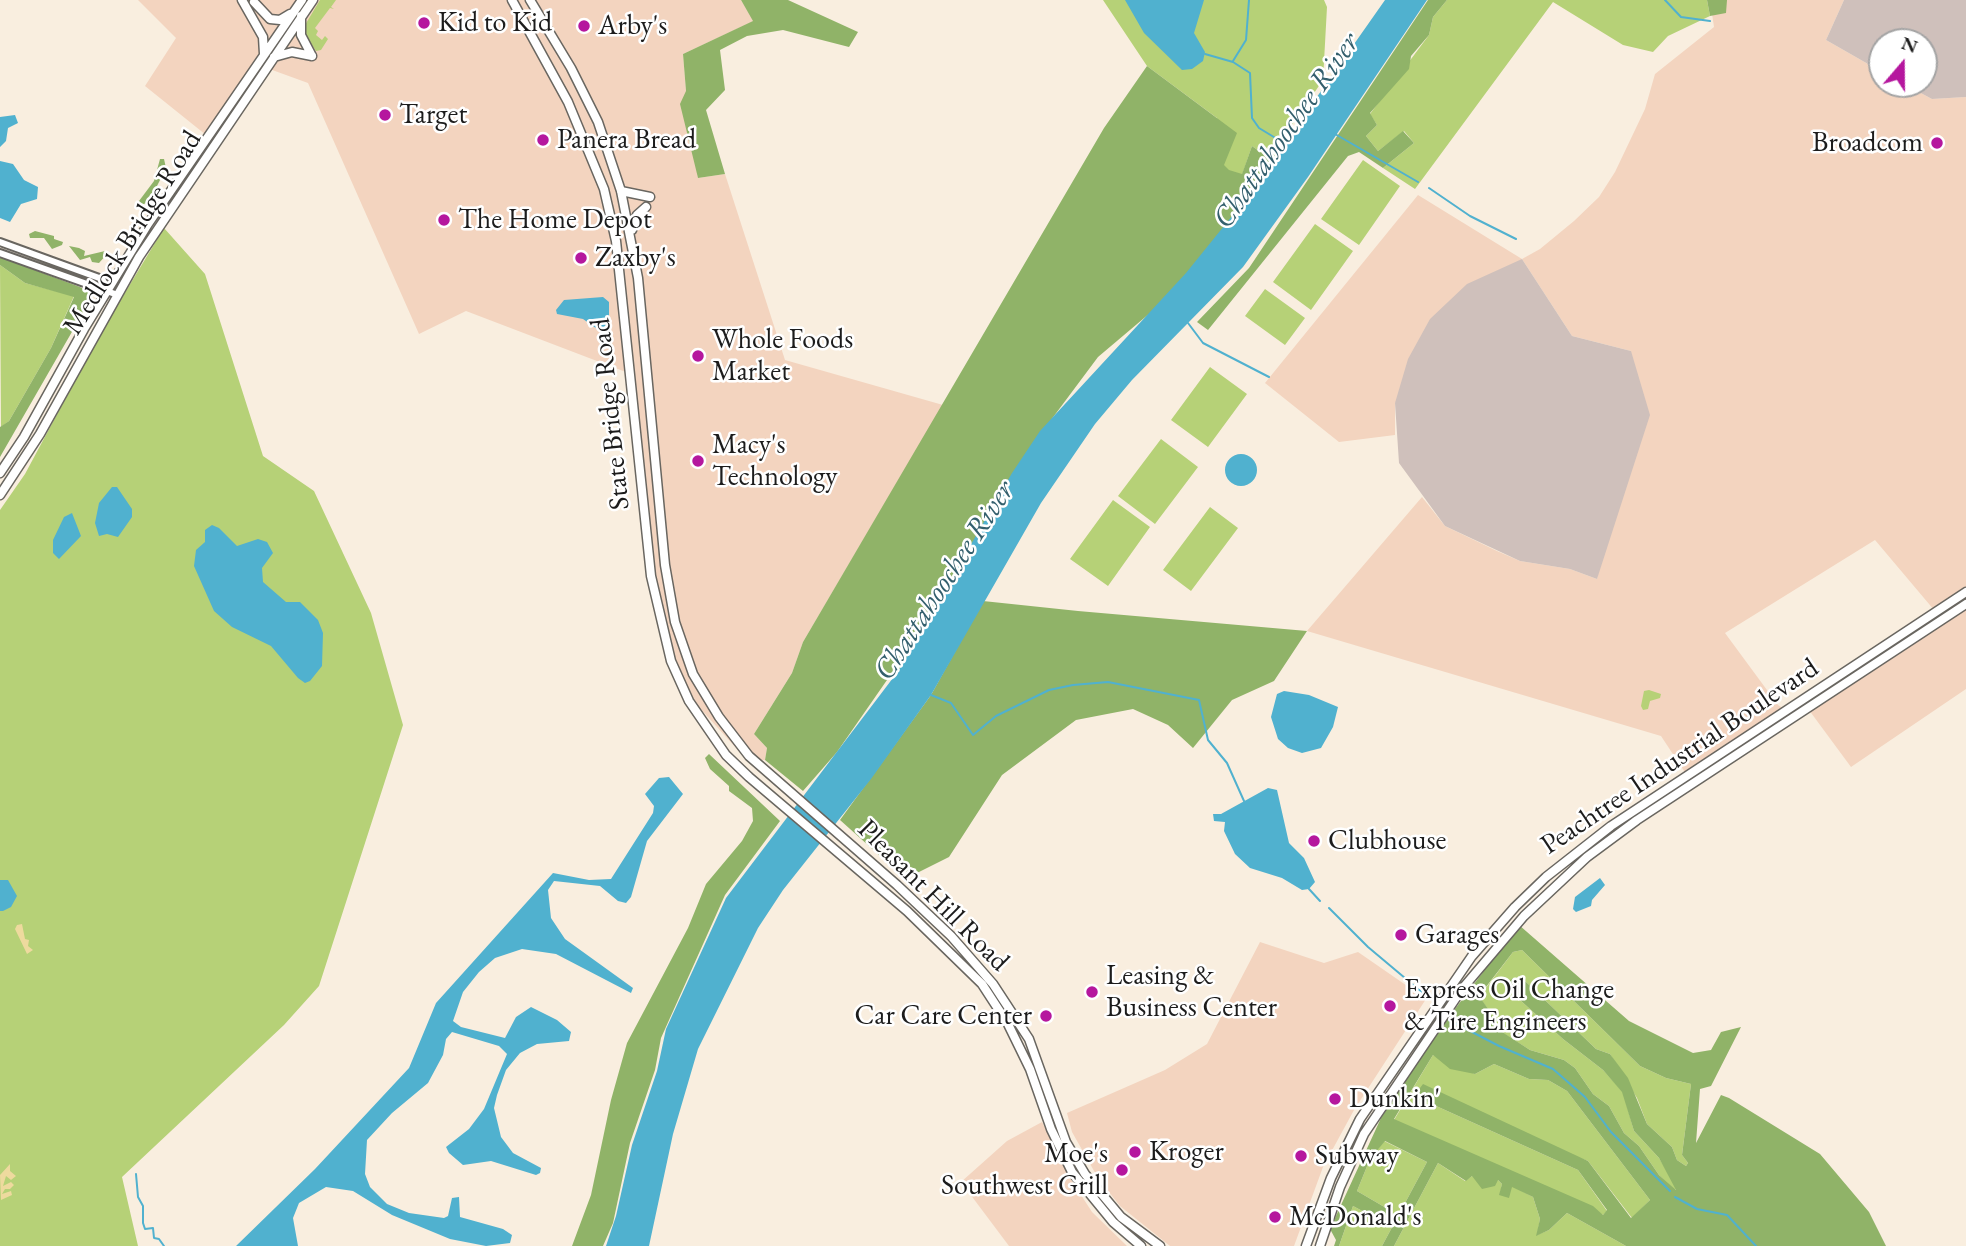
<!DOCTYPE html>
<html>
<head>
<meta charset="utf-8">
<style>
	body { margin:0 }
	#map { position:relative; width:1966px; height:1246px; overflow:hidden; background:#f9eedf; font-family:"EB Garamond",serif }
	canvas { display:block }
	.north { position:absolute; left:1868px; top:28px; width:70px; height:70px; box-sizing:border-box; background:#fff; border:2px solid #a4a4a4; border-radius:50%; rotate:20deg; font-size:19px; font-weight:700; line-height:28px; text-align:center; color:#1c1c1c }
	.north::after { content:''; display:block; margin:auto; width:24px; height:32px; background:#b5179e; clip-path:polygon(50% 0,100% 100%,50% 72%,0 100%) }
</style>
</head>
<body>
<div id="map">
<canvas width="1966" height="1246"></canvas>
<div class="north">N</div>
</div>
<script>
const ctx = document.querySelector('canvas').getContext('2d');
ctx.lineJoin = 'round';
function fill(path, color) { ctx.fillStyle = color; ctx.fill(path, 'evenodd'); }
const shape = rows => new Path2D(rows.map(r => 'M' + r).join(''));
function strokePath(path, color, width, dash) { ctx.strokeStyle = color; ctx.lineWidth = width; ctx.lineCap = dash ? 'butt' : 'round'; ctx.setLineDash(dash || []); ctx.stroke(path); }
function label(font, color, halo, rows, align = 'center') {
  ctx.font = font + ' "EB Garamond",serif'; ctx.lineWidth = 5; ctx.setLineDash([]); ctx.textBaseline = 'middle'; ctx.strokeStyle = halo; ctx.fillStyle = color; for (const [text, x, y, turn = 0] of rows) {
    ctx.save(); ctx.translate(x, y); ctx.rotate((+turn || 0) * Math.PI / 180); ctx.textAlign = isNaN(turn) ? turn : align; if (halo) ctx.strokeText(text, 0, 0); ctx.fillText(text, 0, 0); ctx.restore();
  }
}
fill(shape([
	[138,0,741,0,754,21,683,54,686,91,698,178,725,174,785,360,943,405,803,642,792,673,754,734,767,748,765,760,747,760,687,694,660,620,631,374,466,311,419,334,308,83,264,67,216,143,145,86,176,38],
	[1710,0,1844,0,1826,40,1882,72,1882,84,1904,84,1932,99,1966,97,1966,689,1851,767,1806,706,1940,617,1875,540,1725,633,1778,705,1790,713,1694,786,1661,736,1307,631,1422,497,1445,526,1497,551,1520,561,1570,569,1597,579,1631,351,1572,336,1522,259,1395,403,1395,435,1339,442,1265,383,1418,195,1522,259,1540,249,1574,221,1599,197,1615,172,1645,109,1655,74,1714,27],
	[1260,942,1324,963,1358,952,1426,999,1354,1110,1323,1167,1294,1246,1170,1246,1120,1206,1098,1178,1072,1132,1067,1113,1165,1070,1207,1044],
	[1042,1122,1072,1181,1092,1212,1127,1246,1009,1246,961,1182,1007,1141]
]), '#f3d4bf');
fill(shape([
	[1844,0,1966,0,1966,97,1932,99,1904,84,1924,84,1924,42,1882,42,1882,72,1826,40],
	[1522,259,1572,336,1631,351,1650,415,1597,579,1570,569,1520,561,1445,526,1399,463,1395,403,1408,359,1430,319,1467,284]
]), '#cfc0bb');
fill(shape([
	[320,0,336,0,331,7,334,9,330,8,315,28,318,31,316,35,322,40,325,36,328,39,321,50,316,51,302,30],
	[1103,0,1324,0,1327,7,1323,80,1283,138,1274,162,1252,146,1242,175,1229,171,1224,166,1217,118,1147,66],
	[1447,0,1707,0,1710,16,1668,36,1653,52,1623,45,1553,2,1415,189,1383,168,1414,143,1404,131,1378,151,1366,136,1377,125,1370,114,1429,35,1433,17],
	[1363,160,1400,186,1359,245,1321,219],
	[1315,224,1353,251,1311,310,1273,282],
	[164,228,205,274,263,456,314,491,371,613,403,725,319,986,284,1025,122,1177,138,1246,0,1246,0,510,25,474,100,334],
	[0,265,25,283,74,296,51,348,9,421,1,427],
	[1265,289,1305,318,1285,345,1245,316],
	[1210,367,1247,394,1208,447,1171,420],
	[1161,439,1198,467,1155,524,1118,496],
	[1113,500,1150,527,1108,586,1070,559],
	[1210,507,1238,528,1191,591,1163,570],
	[1649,690,1661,694,1660,698,1650,701,1648,709,1643,710,1641,706,1644,691],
	[1522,950,1640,1066,1666,1078,1691,1084,1682,1155,1688,1163,1686,1166,1677,1160,1672,1147,1647,1124,1637,1098,1610,1054,1596,1049,1524,980,1509,990,1563,1039,1603,1070,1623,1092,1634,1131,1659,1158,1677,1187,1675,1190,1659,1175,1639,1146,1624,1133,1609,1106,1593,1094,1575,1068,1564,1060,1530,1050,1495,1028,1491,1013,1479,997,1513,952],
	[1433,1055,1475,1074,1494,1064,1529,1079,1548,1080,1567,1091,1650,1200,1632,1218,1588,1161,1414,1096,1578,1170,1607,1211,1603,1215,1394,1120],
	[1384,1141,1427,1162,1382,1246,1339,1246,1353,1206,1383,1222,1393,1212,1357,1191,1370,1159],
	[1438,1163,1465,1181,1472,1176,1498,1180,1502,1184,1500,1195,1512,1186,1533,1197,1540,1219,1537,1235,1549,1230,1567,1213,1626,1246,1394,1246]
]), '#b6d177');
fill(shape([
	[741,0,788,0,858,32,849,47,783,30,747,36,720,50,725,90,706,110,725,174,698,178,680,104,686,91,683,54,753,21],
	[1428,0,1447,0,1433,17,1429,35,1411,56,1409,69,1370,113,1377,125,1366,136,1378,151,1403,131,1414,143,1383,168,1359,152,1348,156,1208,330,1197,322,1249,268],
	[1707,0,1727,0,1726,13,1710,16],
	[1147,66,1237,133,1224,165,1229,170,1242,174,1252,146,1274,162,1251,204,1156,308,1098,357,1051,420,920,651,887,680,837,752,803,791,765,760,767,748,754,734,792,673,803,642,1104,128],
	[160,159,164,159,166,168,149,202,141,205,139,201,154,181],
	[35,231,54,236,54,239,63,242,62,245,52,249,44,238,30,238,29,234],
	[69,246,79,248,85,251,84,256,105,251,107,254,99,263,92,262,90,257,80,260],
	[0,257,80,287,91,293,92,297,0,457,0,427,9,421,51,348,74,297,25,283,0,265],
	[983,601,1078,611,1307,631,1274,681,1232,700,1193,748,1168,725,1133,709,1076,720,1002,775,949,857,913,875,889,864,840,820,931,695],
	[709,754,780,821,725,895,661,1038,655,1070,630,1143,613,1223,603,1246,572,1246,591,1195,611,1100,627,1043,688,928,706,884,742,841,753,821,752,808,729,791,729,786,710,769,705,758],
	[1519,925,1629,1021,1693,1053,1711,1050,1721,1032,1741,1027,1711,1086,1700,1089,1696,1143,1721,1095,1729,1098,1820,1154,1869,1212,1886,1246,1626,1246,1567,1213,1549,1230,1536,1236,1540,1219,1533,1197,1512,1187,1509,1198,1499,1195,1502,1184,1498,1180,1495,1186,1482,1189,1472,1176,1466,1181,1438,1163,1394,1246,1382,1246,1427,1162,1385,1141,1370,1159,1357,1191,1393,1212,1391,1219,1383,1222,1353,1206,1339,1246,1334,1246,1336,1240,1330,1229,1381,1118,1429,1043],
	[1522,950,1640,1066,1666,1078,1691,1084,1682,1155,1688,1163,1686,1166,1677,1160,1672,1147,1647,1124,1628,1078,1610,1054,1596,1049,1524,980,1513,978,1506,983,1509,990,1563,1039,1603,1070,1622,1092,1634,1131,1659,1158,1676,1190,1659,1175,1639,1146,1624,1133,1609,1106,1593,1094,1575,1068,1564,1060,1530,1050,1496,1028,1491,1013,1479,996,1513,952],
	[1433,1055,1450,1069,1475,1074,1494,1064,1529,1079,1548,1080,1567,1091,1650,1200,1631,1218,1588,1161,1423,1084,1414,1096,1578,1170,1607,1210,1603,1215,1593,1206,1394,1119]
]), '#90b368');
fill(shape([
	[22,924,25,939,29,940,28,946,33,950,27,954,15,929,17,925],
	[10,1164,10,1171,16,1176,11,1180,6,1176,3,1186,11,1182,14,1185,10,1189,5,1189,2,1194,11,1191,12,1195,1,1200,0,1175]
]), '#eeda9e');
fill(shape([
	[1125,0,1204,0,1194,33,1205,52,1203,61,1192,69,1182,70,1144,33],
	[1385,0,1427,0,1308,177,1243,267,1132,380,1095,424,1041,503,931,695,871,779,783,890,758,928,698,1049,673,1134,649,1246,606,1246,616,1216,632,1145,657,1071,666,1029,726,898,899,670,1012,473,1040,431,1186,273,1241,205],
	[15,115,18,123,8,128,6,141,0,147,0,117],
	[0,161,13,164,24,180,38,187,37,199,21,204,10,222,0,218],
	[603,297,609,302,609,322,600,331,583,319,557,314,556,310,564,300],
	'1225 470a16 16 0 1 1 32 0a16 16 0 1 1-32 0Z',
	[112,487,117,487,132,509,132,517,118,537,107,534,99,536,95,523,99,503],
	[72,513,81,536,59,559,53,553,53,540,64,517],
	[212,525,219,528,237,546,258,539,267,542,273,553,262,568,263,582,286,602,300,602,318,620,323,633,322,666,310,681,305,683,298,678,271,646,232,627,214,611,194,566,196,550,205,542,205,530],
	[1284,691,1309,695,1338,707,1333,727,1321,748,1302,753,1288,748,1278,739,1271,717,1277,694],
	[669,777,683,794,647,841,631,897,626,903,618,901,600,886,554,881,548,890,551,918,565,939,633,988,631,993,556,954,522,949,495,958,479,972,463,992,453,1021,461,1027,505,1038,516,1017,531,1007,557,1020,571,1032,569,1041,537,1044,520,1053,506,1070,497,1095,494,1108,501,1137,513,1153,541,1168,540,1173,536,1175,491,1161,463,1165,449,1153,446,1147,469,1129,484,1109,507,1054,499,1046,452,1032,446,1039,443,1055,428,1083,392,1113,367,1140,365,1174,370,1187,387,1204,409,1213,444,1218,448,1216,452,1198,459,1197,460,1217,503,1229,512,1235,510,1243,486,1246,450,1239,392,1215,353,1191,326,1187,299,1203,293,1218,298,1246,236,1246,315,1169,409,1068,436,1003,553,873,589,880,611,879,653,813,654,806,645,794,659,778],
	[1268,788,1277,790,1289,843,1304,858,1315,882,1309,889,1302,890,1282,878,1250,868,1235,854,1224,831,1225,822,1214,821,1213,814,1221,814],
	[1600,878,1605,885,1592,900,1591,906,1576,912,1573,909,1575,897],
	[0,880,8,880,17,896,11,907,3,911,0,911]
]), '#50b1cf');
strokePath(shape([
	[1665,0,1681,17,1710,21],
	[1205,54,1233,62,1250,73,1252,118,1259,128,1287,145],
	[1233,61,1246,40,1249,0],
	[1335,134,1418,182],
	[1429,188,1470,216,1516,239],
	[1188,323,1203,343,1269,377],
	[931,695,951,703,973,735,996,716,1049,690,1073,685,1108,682,1199,700,1208,740,1227,763,1244,801],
	[1309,889,1320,901],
	[1329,908,1368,947,1424,994],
	[1449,1020,1499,1046,1553,1069,1585,1097,1611,1132,1670,1191],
	[136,1174,138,1197,143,1206,143,1223,145,1229,153,1228,154,1238,159,1239,164,1246],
	[1675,1197,1697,1209,1727,1215,1756,1246]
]), '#50b1cf', 2);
const secondary = shape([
	[0,242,102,279,108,289],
	[0,253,115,294]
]);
const highway = shape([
	[242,0,263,37,264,54],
	[512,0,568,102,604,189,616,241,651,576,671,661,689,701,726,755,749,777,907,911,982,984,1008,1024,1030,1069,1051,1129,1072,1172,1113,1222,1141,1246],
	[530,0,571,68,598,122,621,191,638,278,665,565,675,622,693,674,719,717,749,756,897,885,951,936,993,984,1029,1039,1066,1142,1085,1174,1121,1217,1160,1246],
	[254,2,270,19,280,20,290,14],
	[301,16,301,35,312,56],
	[274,57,292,52,312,56],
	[621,191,650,197],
	[632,230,637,215,646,207],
	[0,473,24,437,84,329,148,224,302,0],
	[0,495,40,434,139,257,313,0],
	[1306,1246,1331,1178,1360,1119,1472,956,1515,907,1546,877,1611,826,1966,592],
	[1320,1246,1340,1187,1364,1134,1462,989,1524,916,1587,857,1637,820,1966,604]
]);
strokePath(secondary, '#696660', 10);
strokePath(highway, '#696660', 11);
strokePath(secondary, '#fff', 6);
strokePath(highway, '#fff', 8);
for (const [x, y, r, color] of [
	[424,23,7,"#b5179e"],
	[584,26,7,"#b5179e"],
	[385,115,7,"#b5179e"],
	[543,140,7,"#b5179e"],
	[1937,143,7,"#b5179e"],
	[444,220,7,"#b5179e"],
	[581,258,7,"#b5179e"],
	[698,356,7,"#b5179e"],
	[698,461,7,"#b5179e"],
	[1314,841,7,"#b5179e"],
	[1401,935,7,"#b5179e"],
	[1092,992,7,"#b5179e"],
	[1390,1006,7,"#b5179e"],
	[1046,1016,7,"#b5179e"],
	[1335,1099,7,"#b5179e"],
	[1135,1152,7,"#b5179e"],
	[1301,1156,7,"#b5179e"],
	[1122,1170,7,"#b5179e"],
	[1275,1217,7,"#b5179e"]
]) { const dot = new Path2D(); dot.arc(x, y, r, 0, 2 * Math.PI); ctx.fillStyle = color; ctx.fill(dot); strokePath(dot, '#fff', 2.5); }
label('28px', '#1c1c1c', '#fff', [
	["Kid to Kid",438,23],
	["Arby's",598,26],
	["Target",399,115],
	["Panera Bread",557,140],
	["Broadcom",1923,143,"right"],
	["The Home Depot",458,220],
	["Zaxby's",595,258],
	["Whole Foods",712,340],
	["Market",712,372],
	["Macy's",712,445],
	["Technology",712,477],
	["Clubhouse",1328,841],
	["Garages",1415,935],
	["Leasing &",1106,976],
	["Business Center",1106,1008],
	["Express Oil Change",1404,990],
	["& Tire Engineers",1404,1022],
	["Car Care Center",1032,1016,"right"],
	["Dunkin'",1349,1099],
	["Kroger",1149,1152],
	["Moe's",1108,1154,"right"],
	["Southwest Grill",1108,1186,"right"],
	["Subway",1315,1156],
	["McDonald's",1289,1217]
], 'left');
label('28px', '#1c1c1c', '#fff', [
	["Medlock Bridge Road",133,233,-58],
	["State Bridge Road",611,414,-96],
	["Peachtree Industrial Boulevard",1680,757,-34],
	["Pleasant Hill Road",933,896,45]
]);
label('italic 30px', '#335f6d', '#fff', [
	["Chattahoochee River",1287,131,-55],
	["Chattahoochee River",945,581,-57]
]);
</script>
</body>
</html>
